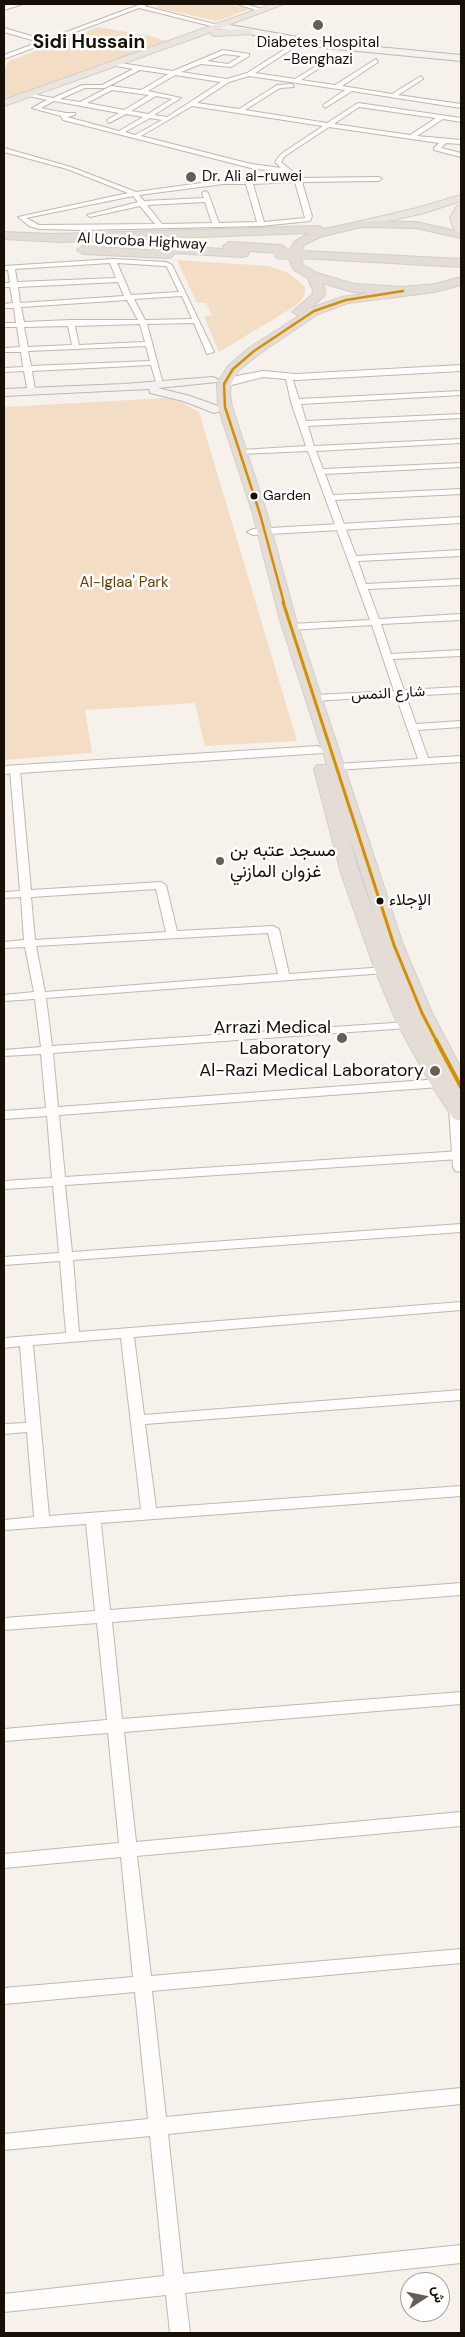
<!DOCTYPE html>
<html>
<head>
<meta charset="utf-8">
<style>
	body { margin:0 }
	#map { position:relative; width:465px; height:2337px; overflow:hidden; background:#f7f1ec; font-family:"DM Sans",Vazirmatn,sans-serif }
	canvas { display:block }
	.frame { position:absolute; inset:0; border:5px solid #180f06; pointer-events:none }
	.north { position:absolute; left:400px; top:2272px; width:50px; height:50px; box-sizing:border-box; background:#fff; border:1px solid #a39f9b; border-radius:50%; rotate:79deg; font-size:14px; font-weight:700; line-height:20px; text-align:center; color:#180f06 }
	.north::after { content:''; display:block; margin:auto; width:18px; height:22px; background:#665e56; clip-path:polygon(50% 0,100% 100%,50% 72%,0 100%) }
</style>
</head>
<body>
<div id="map">
<canvas width="465" height="2337"></canvas>
<div class="frame"></div>
<div class="north">ش</div>
</div>
<script>
const ctx = document.querySelector('canvas').getContext('2d');
ctx.lineJoin = 'round';
function fill(path, color) { ctx.fillStyle = color; ctx.fill(path, 'evenodd'); }
const shape = rows => new Path2D(rows.map(r => 'M' + r).join(''));
function strokePath(path, color, width, dash) { ctx.strokeStyle = color; ctx.lineWidth = width; ctx.lineCap = dash ? 'butt' : 'round'; ctx.setLineDash(dash || []); ctx.stroke(path); }
function label(font, color, halo, rows, align = 'center') {
  ctx.font = font + ' "DM Sans",Vazirmatn,sans-serif'; ctx.lineWidth = 5; ctx.setLineDash([]); ctx.textBaseline = 'middle'; ctx.strokeStyle = halo; ctx.fillStyle = color; for (const [text, x, y, turn = 0] of rows) {
    ctx.save(); ctx.translate(x, y); ctx.rotate((+turn || 0) * Math.PI / 180); ctx.textAlign = isNaN(turn) ? turn : align; if (halo) ctx.strokeText(text, 0, 0); ctx.fillText(text, 0, 0); ctx.restore();
  }
}
fill(shape([
	[164,4,229,4,249,9,217,21,154,7],
	[98,27,154,37,166,41,4,102,4,70,9,61],
	[177,260,269,266,288,273,301,283,305,288,305,294,299,303,287,311,219,352,204,316,212,315,206,303,197,303],
	[166,398,181,402,199,412,297,741,205,746,195,703,85,710,92,753,4,760,4,407]
]), '#f4ddc5');
const minor = shape([
	[14,4,23,4,4,10,4,6,14,4],
	[141,4,148,4,144,6,222,26,219,28,139,8,4,59,4,55,39,42,4,32,4,28,45,40,141,4],
	[237,4,245,4,265,10,262,12,237,4],
	[301,39,303,42,255,73,295,79,316,66,318,69,301,80,335,85,376,59,378,62,342,86,392,94,421,76,423,79,398,95,461,104,461,108,352,91,325,108,323,105,345,90,249,76,229,82,197,103,239,109,277,85,292,84,294,87,280,88,245,110,327,123,358,103,461,118,461,122,443,119,417,136,461,140,461,144,446,143,441,148,461,153,461,157,434,150,434,148,439,143,329,127,285,156,281,162,300,178,379,177,382,179,379,181,302,182,312,216,310,221,261,226,84,230,39,229,29,226,18,217,128,193,67,169,4,152,4,148,71,167,136,192,223,180,292,178,286,173,251,168,63,120,61,116,32,108,47,100,24,95,27,93,53,98,82,85,102,85,133,69,111,65,113,62,173,71,223,50,249,54,249,56,231,67,201,64,181,72,227,79,247,73,301,39],
	[224,54,241,56,228,64,207,61,224,54],
	[140,70,168,74,141,90,111,86,80,102,60,99,85,88,105,88,140,70],
	[175,75,221,82,167,117,154,115,181,98,148,91,175,75],
	[112,90,149,95,124,110,87,103,112,90],
	[156,96,172,99,148,114,131,111,156,96],
	[54,101,119,113,107,120,109,123,126,114,143,117,119,131,67,117,75,115,75,113,66,113,41,108,54,101],
	[192,106,323,126,281,154,275,162,281,168,251,164,141,136,192,106],
	[359,107,436,118,410,135,334,124,359,107],
	[150,118,162,120,135,135,125,132,150,118],
	[295,182,305,218,264,222,253,184,295,182],
	[223,184,246,184,257,222,219,223,208,193,205,191,202,193,204,198,144,201,139,195,223,184],
	[133,196,138,202,87,215,90,217,140,206,155,224,39,225,26,218,133,196],
	[205,202,212,223,162,224,147,205,205,202],
	[113,259,166,262,172,265,214,352,207,354,194,323,147,324,163,384,156,382,151,365,32,371,35,391,28,393,24,371,4,372,4,368,23,367,21,352,4,352,4,348,20,347,17,327,4,327,4,323,16,323,14,308,4,308,4,304,13,303,10,287,4,287,4,283,10,283,8,270,4,270,4,266,113,259],
	[110,263,116,278,17,282,15,269,110,263],
	[117,263,165,266,167,267,179,292,131,295,117,263],
	[118,282,124,296,20,303,18,287,118,282],
	[182,296,192,319,145,320,134,299,182,296],
	[127,300,138,320,71,320,24,322,21,307,127,300],
	[140,324,145,342,79,345,75,326,140,324],
	[68,326,72,345,28,347,24,327,68,326],
	[146,346,150,361,31,366,28,351,146,346],
	[285,375,292,377,299,399,461,391,461,395,301,404,306,421,461,414,461,418,308,426,314,446,461,439,461,443,316,451,323,469,461,463,461,467,325,474,333,495,461,489,461,494,335,500,356,556,461,550,461,556,358,561,366,584,461,579,461,585,368,589,379,619,461,614,461,620,381,624,391,654,461,650,461,656,393,659,404,690,461,687,461,693,406,696,416,724,461,721,461,727,418,730,428,758,461,756,461,762,336,770,331,767,336,764,418,759,396,696,315,701,310,698,315,695,394,691,372,625,290,630,285,627,290,624,370,620,308,451,241,454,237,452,241,450,306,446,291,402,285,375],
	[15,767,20,770,31,890,161,882,166,885,177,931,273,926,279,929,289,974,385,967,391,970,385,973,46,998,52,1046,408,1022,414,1025,408,1028,53,1053,58,1107,440,1079,446,1083,440,1087,59,1115,65,1177,461,1151,460,1159,65,1185,72,1252,461,1224,461,1232,73,1260,79,1332,461,1302,461,1310,134,1337,144,1415,461,1390,461,1400,145,1424,156,1508,461,1486,461,1496,101,1523,110,1610,461,1583,461,1595,112,1622,122,1719,461,1692,461,1704,124,1732,136,1842,461,1812,461,1826,137,1856,151,1976,461,1949,461,1963,152,1991,166,2117,461,2088,461,2104,168,2134,183,2274,461,2245,461,2263,185,2293,190,2333,170,2333,166,2295,4,2312,4,2294,164,2276,150,2136,4,2150,4,2134,148,2119,135,1992,4,2004,4,1988,133,1977,121,1857,4,1868,4,1854,119,1843,108,1733,4,1741,4,1729,107,1720,97,1623,4,1630,4,1618,95,1611,86,1524,4,1530,4,1520,34,1517,27,1432,4,1434,4,1424,26,1423,20,1346,4,1348,4,1338,66,1333,60,1261,4,1265,4,1257,59,1253,53,1186,4,1189,4,1181,52,1178,47,1116,4,1119,4,1111,46,1108,41,1054,4,1056,4,1050,41,1047,35,999,4,1001,4,995,34,992,25,947,4,948,4,942,24,940,21,897,4,898,4,892,20,891,10,770,15,767],
	[156,889,166,932,35,940,31,897,156,889],
	[268,933,278,974,45,992,36,946,268,933],
	[121,1338,141,1509,49,1516,33,1345,121,1338]
]);
const tertiary = shape([
	[461,365,461,371,296,380,263,377,224,387,219,384,237,376,263,371,296,374,461,365],
	[461,517,461,523,253,535,247,532,253,529,461,517],
	[318,746,324,750,323,753,4,774,4,766,318,746],
	[457,1104,461,1105,461,1172,455,1171,453,1167,449,1109,451,1106,457,1104]
]);
const secondary = shape([
	[219,23,326,42,461,55,461,61,326,48,216,28,216,24,219,23],
	[213,377,219,380,217,382,158,388,190,396,218,406,220,409,218,412,214,413,183,401,150,393,149,389,4,396,4,389,123,384,213,377]
]);
const primary = shape([
	[272,4,284,4,215,30,249,29,252,30,252,34,215,36,212,35,211,32,4,106,4,100,272,4],
	[461,195,461,201,424,213,361,227,356,224,357,222,417,208,461,195],
	[461,205,460,218,461,237,456,234,450,218,457,206,461,205]
]);
const trunk = shape([
	[361,221,416,222,461,232,461,238,416,228,361,227,320,237,304,245,299,255,303,265,317,273,354,284,403,287,435,284,461,277,461,285,435,292,348,303,318,314,259,354,238,371,231,384,230,394,232,407,267,514,296,620,403,945,432,1013,461,1068,461,1093,456,1092,461,1100,461,1121,454,1119,451,1115,430,1083,398,1025,375,970,341,873,314,769,317,765,327,765,280,620,253,514,218,407,217,384,228,366,249,348,299,316,292,312,312,295,313,290,308,278,294,270,287,255,295,241,309,233,61,242,4,239,4,232,55,234,318,226,324,229,361,221],
	[322,283,353,292,369,293,342,297,311,308,324,296,325,290,322,283],
	[348,832,378,924,359,873,348,832],
	[229,242,281,245,287,249,281,253,247,251,249,253,247,256,243,257,174,253,172,257,168,258,83,254,77,250,83,246,148,250,154,245,225,249,223,246,229,242],
	[305,251,461,259,461,267,301,258,299,255,305,251]
]);
strokePath(minor, '#bfb8b1', 2);
strokePath(tertiary, '#bfb8b1', 2);
strokePath(secondary, '#bfb8b1', 2);
strokePath(primary, '#d2cfcb', 2);
strokePath(trunk, '#d2cfcb', 2);
fill(minor, '#fefdfc');
fill(tertiary, '#fefdfc');
fill(secondary, '#f4f1ee');
fill(primary, '#eae5df');
fill(trunk, '#e4ddd6');
const trunkBridge = shape([
	[279,254,305,255]
]);
strokePath(trunkBridge, '#d2cfcb', 11, []);
strokePath(trunkBridge, '#e4ddd6', 11);
strokePath(shape([
	[284,603,260,514,225,407,224,384,233,369,254,351,314,311,346,300,403,291]
]), '#d68f01', 2.5);
strokePath(shape([
	[283,602,394,945,422,1013,437,1042]
]), '#d68f01', 3);
strokePath(shape([
	[436,1040,461,1087]
]), '#d68f01', 4);
for (const [x, y, r, color] of [
	[318,25,6,"#665e56"],
	[191,177,6,"#665e56"],
	[254,496,4.5,"#180f06"],
	[220,861,5,"#665e56"],
	[380,901,4.5,"#180f06"],
	[342,1038,6,"#665e56"],
	[435,1071,6,"#665e56"]
]) { const dot = new Path2D(); dot.arc(x, y, r, 0, 2 * Math.PI); ctx.fillStyle = color; ctx.fill(dot); strokePath(dot, '#fff', 2); }
label('14px', '#180f06', '#fff', [
	["Garden",263,496]
], 'left');
label('15px', '#180f06', '#fff', [
	["Diabetes Hospital",318,43],
	["-Benghazi",318,60],
	["Dr. Ali al-ruwei",202,177,"left"]
]);
label('15px', '#180f06', '#fff', [
	["Al Uoroba Highway",142,242,3],
	["شارع النمس",388,694,-3]
]);
label('15px', '#6b3f00', '#fff', [
	["Al-Iglaa' Park",124,583]
]);
label('17px', '#180f06', '#fff', [
	["الإجلاء",389,901]
], 'left');
label('18px', '#180f06', '#fff', [
	["مسجد عتبه بن",230,851,"left"],
	["غزوان المازني",230,872,"left"],
	["Arrazi Medical",331,1028],
	["Laboratory",331,1049],
	["Al-Razi Medical Laboratory",424,1071]
], 'right');
label('bold 19px', '#180f06', '#fff', [
	["Sidi Hussain",89,43]
]);
</script>
</body>
</html>
